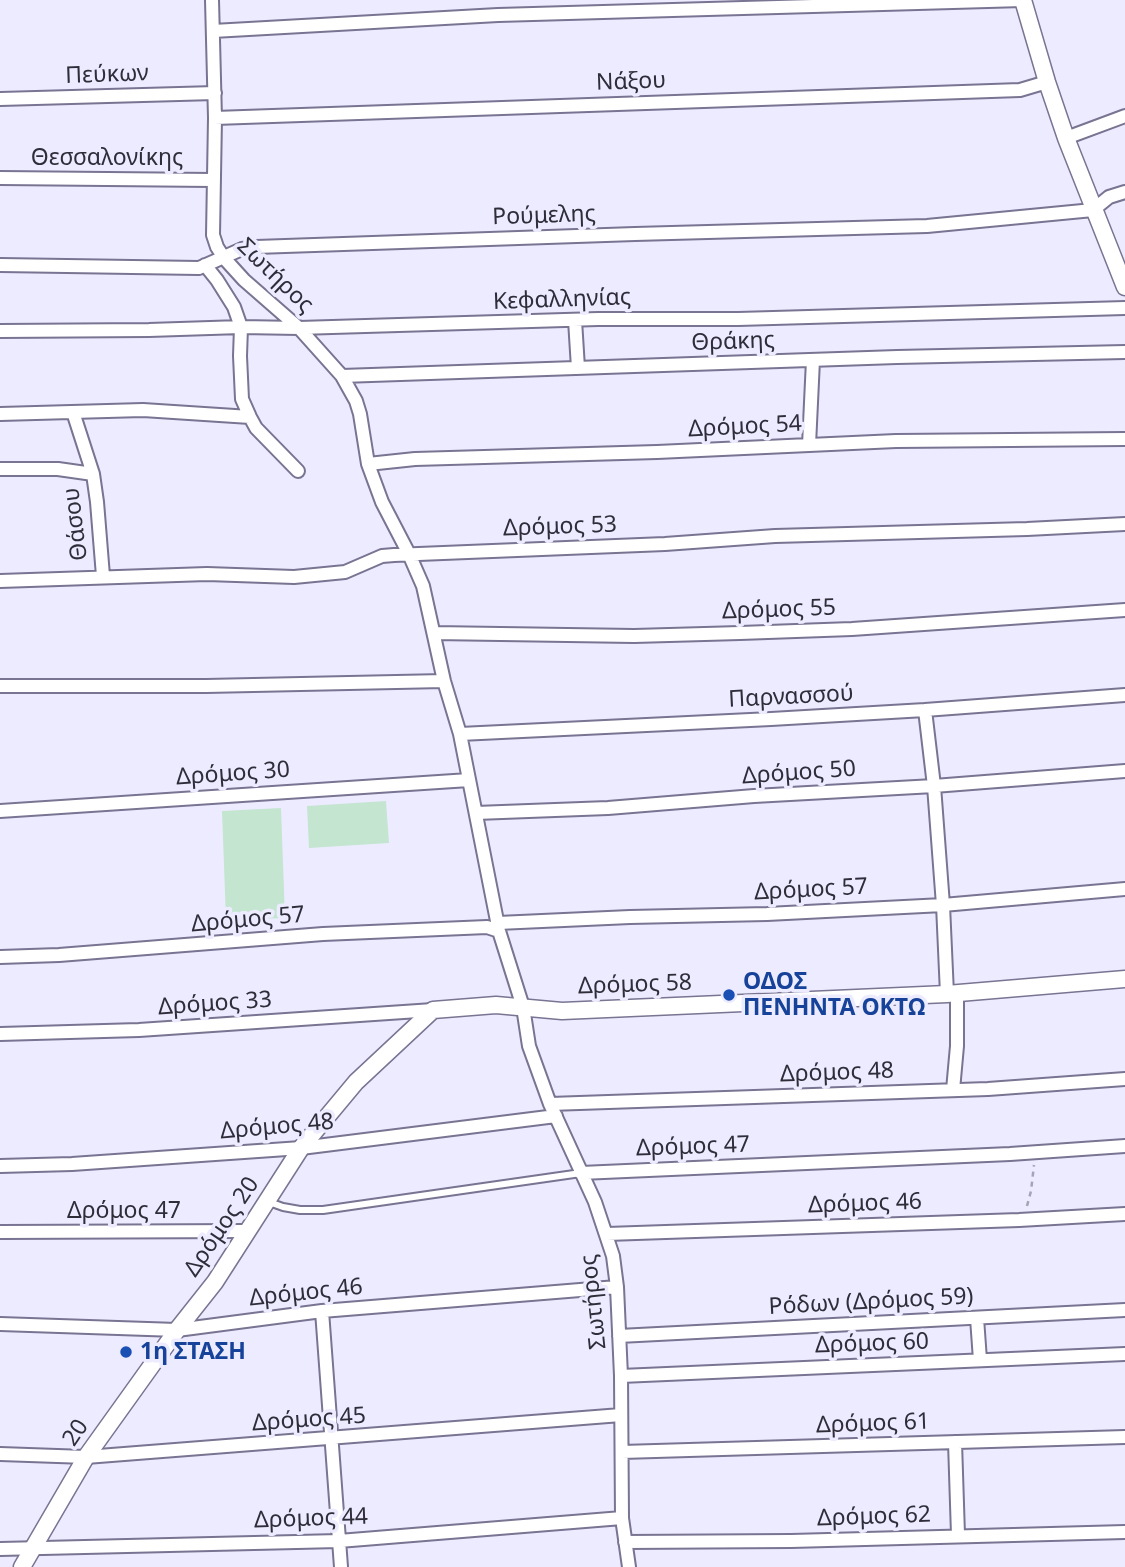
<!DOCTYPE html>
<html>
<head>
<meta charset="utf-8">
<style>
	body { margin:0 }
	canvas { display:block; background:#edebff }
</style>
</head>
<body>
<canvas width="1125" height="1567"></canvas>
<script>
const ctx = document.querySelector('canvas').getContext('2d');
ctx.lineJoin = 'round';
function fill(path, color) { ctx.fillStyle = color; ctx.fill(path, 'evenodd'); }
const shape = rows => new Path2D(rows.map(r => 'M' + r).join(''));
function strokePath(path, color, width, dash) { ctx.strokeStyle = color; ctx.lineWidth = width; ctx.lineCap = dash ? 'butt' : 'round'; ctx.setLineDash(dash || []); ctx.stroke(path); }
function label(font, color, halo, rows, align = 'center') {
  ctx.font = font + ' "Noto Sans",sans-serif'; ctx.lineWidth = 7; ctx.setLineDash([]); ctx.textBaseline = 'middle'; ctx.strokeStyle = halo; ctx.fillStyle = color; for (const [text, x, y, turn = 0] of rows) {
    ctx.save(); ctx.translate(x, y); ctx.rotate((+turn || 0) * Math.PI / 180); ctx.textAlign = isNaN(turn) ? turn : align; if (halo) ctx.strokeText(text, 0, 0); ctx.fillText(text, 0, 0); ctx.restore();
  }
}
fill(shape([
	[386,801,389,843,309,848,307,806],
	[281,808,285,918,226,920,222,811]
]), '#c4e5d0');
const service = shape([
	[269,1202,283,1207,300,1210,323,1210,581,1173]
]);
const minor = shape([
	[212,0,215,118,213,235,217,247,224,258,244,280,299,328,342,376,356,401,360,414,368,464,382,502,409,554,423,586,444,681,460,734,499,931,523,1007,529,1046,550,1104,595,1202,613,1256,617,1287,621,1376,622,1518,629,1567],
	[213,31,498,15,1023,0],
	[0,99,215,93],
	[215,118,1020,90,1047,82],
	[1066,138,1125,116],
	[0,178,213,180],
	[0,265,199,268,242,249,256,247,635,234,927,226,1093,210,1109,197,1125,192],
	[205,265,217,280,234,307,241,327,240,356,242,399,250,417,256,428,298,471],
	[575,320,578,368],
	[0,331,149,330,241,327,299,328,598,319,738,319,1125,308],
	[342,376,897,357,1125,352],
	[73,412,93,474],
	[0,414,143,410,250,417],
	[809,445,813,360],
	[368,464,415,459,657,452,896,441,1125,439],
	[0,469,58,469,93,474,97,502,103,576],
	[0,581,207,574,294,577,345,572,382,556,394,555,665,544,775,536,1027,529,1125,524],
	[434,633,634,636,740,633,852,629,1125,610],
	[0,686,206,686,444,681],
	[925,710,934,786,943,905,947,994],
	[460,734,771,719,925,710,1125,695],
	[0,811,469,780],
	[476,813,608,808,754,796,934,786,1125,771],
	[498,923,630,917,767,914,943,905,1125,889],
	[0,957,59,955,323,934,487,927,499,931],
	[0,1034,139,1030,433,1010],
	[953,1090,957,1046,957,994],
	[550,1104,988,1089,1125,1079],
	[0,1166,72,1164,301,1148,556,1116],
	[581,1173,1010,1154,1125,1146],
	[0,1232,248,1231],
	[607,1234,1019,1220,1125,1214],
	[322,1311,341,1567],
	[977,1318,980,1360],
	[0,1324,177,1330,322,1311,617,1287],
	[619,1336,1125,1310],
	[621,1376,1125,1354],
	[955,1442,958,1535],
	[622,1452,1125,1437],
	[0,1454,86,1457,621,1415],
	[625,1542,791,1541,1125,1532],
	[0,1549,339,1541,622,1518]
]);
const tertiary = shape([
	[1023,0,1047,82,1066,138,1125,287],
	[22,1567,86,1457,177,1330,215,1282,301,1148,356,1082,433,1010,496,1005,562,1011,947,994,1125,979]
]);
strokePath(service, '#787492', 10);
strokePath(minor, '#787492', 16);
strokePath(tertiary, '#787492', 19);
strokePath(shape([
	[1027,1206,1031,1191,1034,1165]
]), '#a5a3b4', 2.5, [5, 5]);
strokePath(service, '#fff', 6);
strokePath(minor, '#fff', 12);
strokePath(tertiary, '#fff', 16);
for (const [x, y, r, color] of [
	[729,995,7,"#1a4fb4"],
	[126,1352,7,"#1a4fb4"]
]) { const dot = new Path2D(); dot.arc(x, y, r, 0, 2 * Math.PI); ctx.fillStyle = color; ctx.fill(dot); strokePath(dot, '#edebff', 2.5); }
label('23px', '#2e2d39', '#edebff', [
	["Πεύκων",107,75,-2],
	["Νάξου",631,82,-2],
	["Θεσσαλονίκης",107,158],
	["Ρούμελης",544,216,-2],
	["Σωτήρος",275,276,44],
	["Κεφαλληνίας",562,300,-2],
	["Θράκης",733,342,-2],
	["Δρόμος 54",745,427,-3],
	["Θάσου",76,524,-97],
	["Δρόμος 53",560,527,-2],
	["Δρόμος 55",779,610,-2],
	["Παρνασσού",791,697,-3],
	["Δρόμος 50",799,773,-4],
	["Δρόμος 30",233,774,-4],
	["Δρόμος 57",811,890,-3],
	["Δρόμος 57",248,920,-5],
	["Δρόμος 58",635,985,-2],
	["Δρόμος 33",215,1004,-4],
	["Δρόμος 48",837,1073,-2],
	["Δρόμος 48",277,1127,-5],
	["Δρόμος 47",693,1147,-2],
	["Δρόμος 46",865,1204,-2],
	["Δρόμος 47",124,1211],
	["Δρόμος 20",222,1227,-56],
	["Δρόμος 46",306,1293,-6],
	["Σωτήρος",594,1302,-96],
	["Ρόδων (Δρόμος 59)",871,1302,-3],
	["Δρόμος 60",872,1344,-2],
	["Δρόμος 45",309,1420,-4],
	["Δρόμος 61",873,1424,-2],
	["20",76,1433,-56],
	["Δρόμος 62",874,1517,-2],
	["Δρόμος 44",311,1519,-2]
]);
label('bold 23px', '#164399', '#edebff', [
	["ΟΔΟΣ",743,982],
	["ΠΕΝΗΝΤΑ ΟΚΤΩ",743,1008],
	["1η ΣΤΑΣΗ",140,1352]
], 'left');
</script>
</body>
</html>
